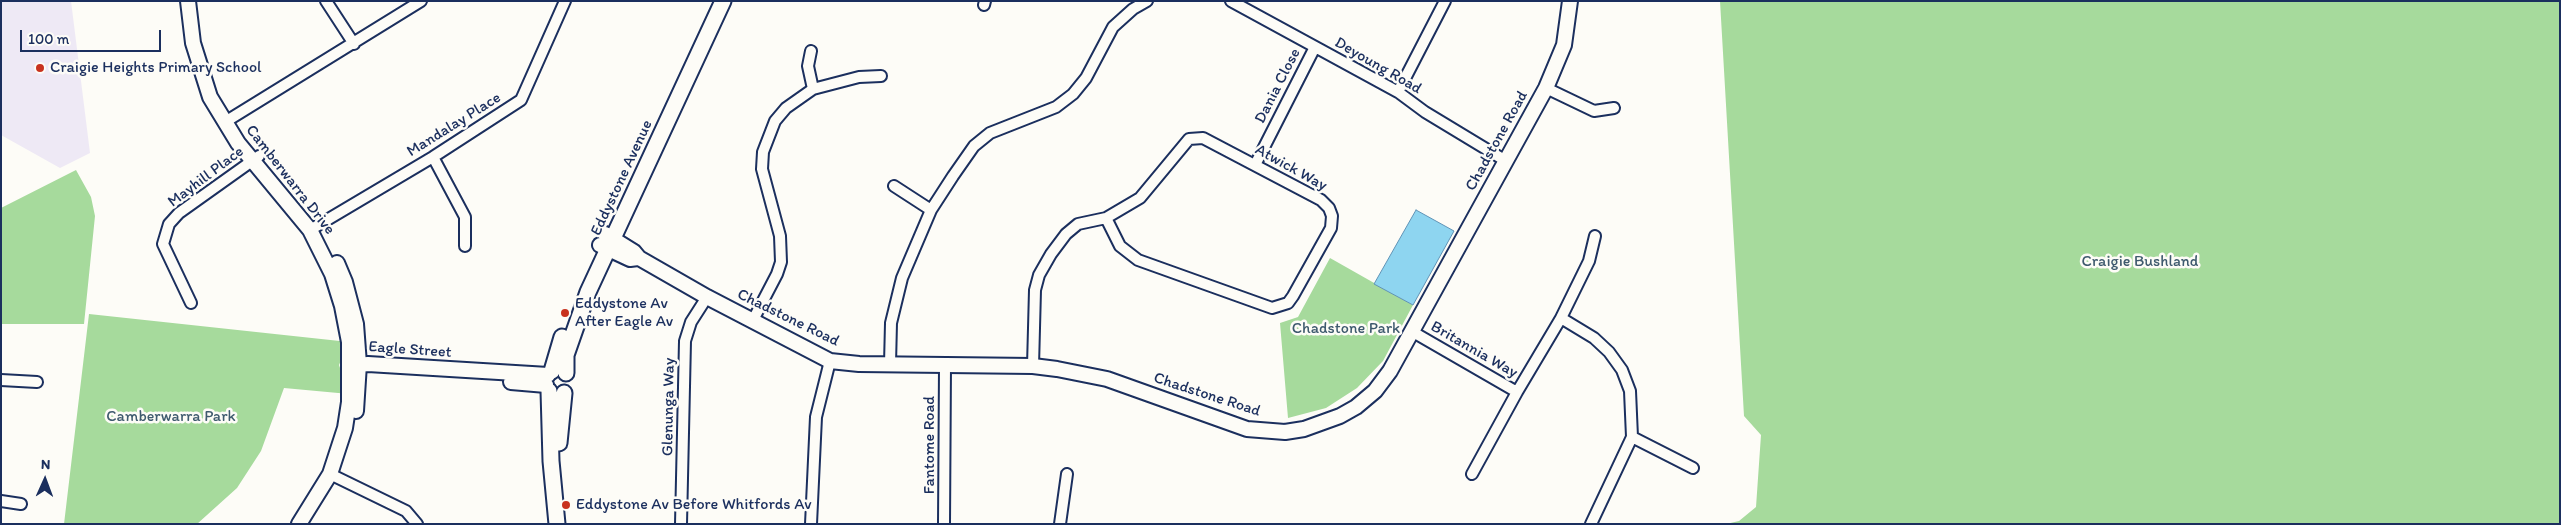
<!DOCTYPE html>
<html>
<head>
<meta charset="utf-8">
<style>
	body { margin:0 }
	#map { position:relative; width:2561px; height:525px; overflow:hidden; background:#fdfcf7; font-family:Itim,sans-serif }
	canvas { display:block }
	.frame { position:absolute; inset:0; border:2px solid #1b2f5e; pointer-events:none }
	.north { position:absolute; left:20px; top:455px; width:50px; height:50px; -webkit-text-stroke:4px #fdfcf7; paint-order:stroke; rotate:2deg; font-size:14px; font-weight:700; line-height:20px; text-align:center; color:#1b2f5e }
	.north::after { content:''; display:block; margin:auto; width:18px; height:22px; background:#1b2f5e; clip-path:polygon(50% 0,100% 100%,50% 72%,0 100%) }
	.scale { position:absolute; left:20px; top:30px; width:141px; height:22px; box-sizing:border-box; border:2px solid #1b2f5e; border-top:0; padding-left:6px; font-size:15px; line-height:18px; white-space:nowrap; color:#1b2f5e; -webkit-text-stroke:4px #fdfcf7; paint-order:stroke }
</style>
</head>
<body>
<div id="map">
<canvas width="2561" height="525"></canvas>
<div class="frame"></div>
<div class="north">N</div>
<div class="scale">100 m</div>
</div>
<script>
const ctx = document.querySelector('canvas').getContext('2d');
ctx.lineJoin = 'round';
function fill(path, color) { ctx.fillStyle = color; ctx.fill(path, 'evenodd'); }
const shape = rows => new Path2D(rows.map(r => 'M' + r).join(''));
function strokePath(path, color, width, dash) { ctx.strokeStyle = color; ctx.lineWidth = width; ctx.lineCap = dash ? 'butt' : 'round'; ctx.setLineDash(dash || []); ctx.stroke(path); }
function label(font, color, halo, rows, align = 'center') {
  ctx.font = font + ' Itim,sans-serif'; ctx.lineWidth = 5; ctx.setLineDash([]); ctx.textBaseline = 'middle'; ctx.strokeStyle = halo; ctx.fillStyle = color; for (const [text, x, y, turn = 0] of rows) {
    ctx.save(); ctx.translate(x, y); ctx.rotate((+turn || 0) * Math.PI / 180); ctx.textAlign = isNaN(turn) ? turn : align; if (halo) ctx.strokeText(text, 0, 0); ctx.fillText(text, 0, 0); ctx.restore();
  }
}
fill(shape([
	[1,1,71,1,90,153,60,168,1,135]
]), '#eee9f5');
fill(shape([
	[1720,1,2560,2,2560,524,1726,524,1739,521,1756,507,1761,435,1744,416],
	[76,170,91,197,95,216,84,324,1,324,1,208],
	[1330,258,1413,305,1383,361,1357,388,1326,408,1288,418,1280,323,1298,317],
	[89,314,349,342,339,365,349,394,284,388,261,451,237,488,197,524,64,524]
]), '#a6da9c');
const water = shape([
	[1416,210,1454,231,1413,305,1374,284,1416,210]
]);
fill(water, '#8ed5f0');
strokePath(water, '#6093b6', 1);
const minor = shape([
	[326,1,354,44],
	[1231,1,1398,92,1425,112,1506,161],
	[984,5,985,1],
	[811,51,808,66,813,89],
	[1546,88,1594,111,1614,108],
	[1398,92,1445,1],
	[225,122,421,1],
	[433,157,465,217,465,246],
	[1255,165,1315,47],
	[894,186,931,210],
	[310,230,433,157,521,100,565,1],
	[191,303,163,244,169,224,179,213,259,156],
	[1561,318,1589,261,1595,236],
	[752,322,777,274,781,262,780,236,762,169,763,152,775,121,786,108,813,89,859,77,881,76],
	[1413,332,1517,392,1561,318,1594,338,1609,352,1622,370,1630,391,1632,437,1591,524],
	[890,364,891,323,902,278,931,210,953,176,974,146,990,133,1056,107,1073,94,1086,78,1113,27,1133,9,1147,1],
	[1033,366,1035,290,1039,275,1051,254,1066,234,1078,224,1106,218,1140,198,1189,139,1203,138,1321,200,1329,208,1332,216,1331,228,1293,296,1288,303,1272,308,1138,260,1120,246,1106,218],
	[1,380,37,382],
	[1632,437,1693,468],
	[330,474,406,511,417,524],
	[1472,474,1517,392],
	[1,501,21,504],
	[681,524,685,341,691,322,707,297],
	[811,524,816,417,830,361],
	[944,524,945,366],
	[1060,524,1067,474]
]);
const tertiary = shape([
	[188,1,193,43,210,97,238,143,310,230,332,274,342,306,349,342,349,402,345,428,330,474,299,524],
	[605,234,634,252,639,258,707,297,830,361,859,364,1033,366,1057,369,1107,379,1247,429,1285,432,1304,429,1340,416,1356,407,1375,391,1390,371,1546,88,1564,45,1570,1],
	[600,245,630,259,638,258],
	[337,263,345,282,356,324,359,364,356,411],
	[352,366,368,364,548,375],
	[511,382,546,385]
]);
const secondary = shape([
	[552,371,562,337],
	[566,373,566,355,588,292,723,1],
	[549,391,551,461,557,524],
	[559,443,564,393]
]);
strokePath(minor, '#1b2f5e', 14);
strokePath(tertiary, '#1b2f5e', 18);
strokePath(secondary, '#1b2f5e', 19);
strokePath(minor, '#fdfcf7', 10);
strokePath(tertiary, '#fdfcf7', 14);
strokePath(secondary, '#fdfcf7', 15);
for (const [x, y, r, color] of [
	[40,68,5,"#c8321e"],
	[565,313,5,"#c8321e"],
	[566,505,5,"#c8321e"]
]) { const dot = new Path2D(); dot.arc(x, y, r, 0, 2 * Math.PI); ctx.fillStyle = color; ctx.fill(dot); strokePath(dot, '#fdfcf7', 2); }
label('16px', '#1b2f5e', '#fdfcf7', [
	["Deyoung Road",1378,66,30],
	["Dania Close",1278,86,-63],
	["Mandalay Place",454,125,-32],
	["Chadstone Road",1497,141,-61],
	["Atwick Way",1291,168,29],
	["Mayhill Place",206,177,-37],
	["Eddystone Avenue",622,178,-65],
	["Camberwarra Drive",290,180,52],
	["Chadstone Road",788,318,26],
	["Eagle Street",410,350,4],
	["Britannia Way",1474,350,30],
	["Chadstone Road",1207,395,18],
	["Glenunga Way",669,407,-89],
	["Fantome Road",930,445,-90]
]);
label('16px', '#1b2f5e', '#fdfcf7', [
	["Craigie Heights Primary School",50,68],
	["Eddystone Av",575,304],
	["After Eagle Av",575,322],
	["Eddystone Av Before Whitfords Av",576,505]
], 'left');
label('16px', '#3e5a6e', '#fdfcf7', [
	["Craigie Bushland",2140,262],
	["Chadstone Park",1346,329],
	["Camberwarra Park",171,417]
]);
</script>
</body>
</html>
